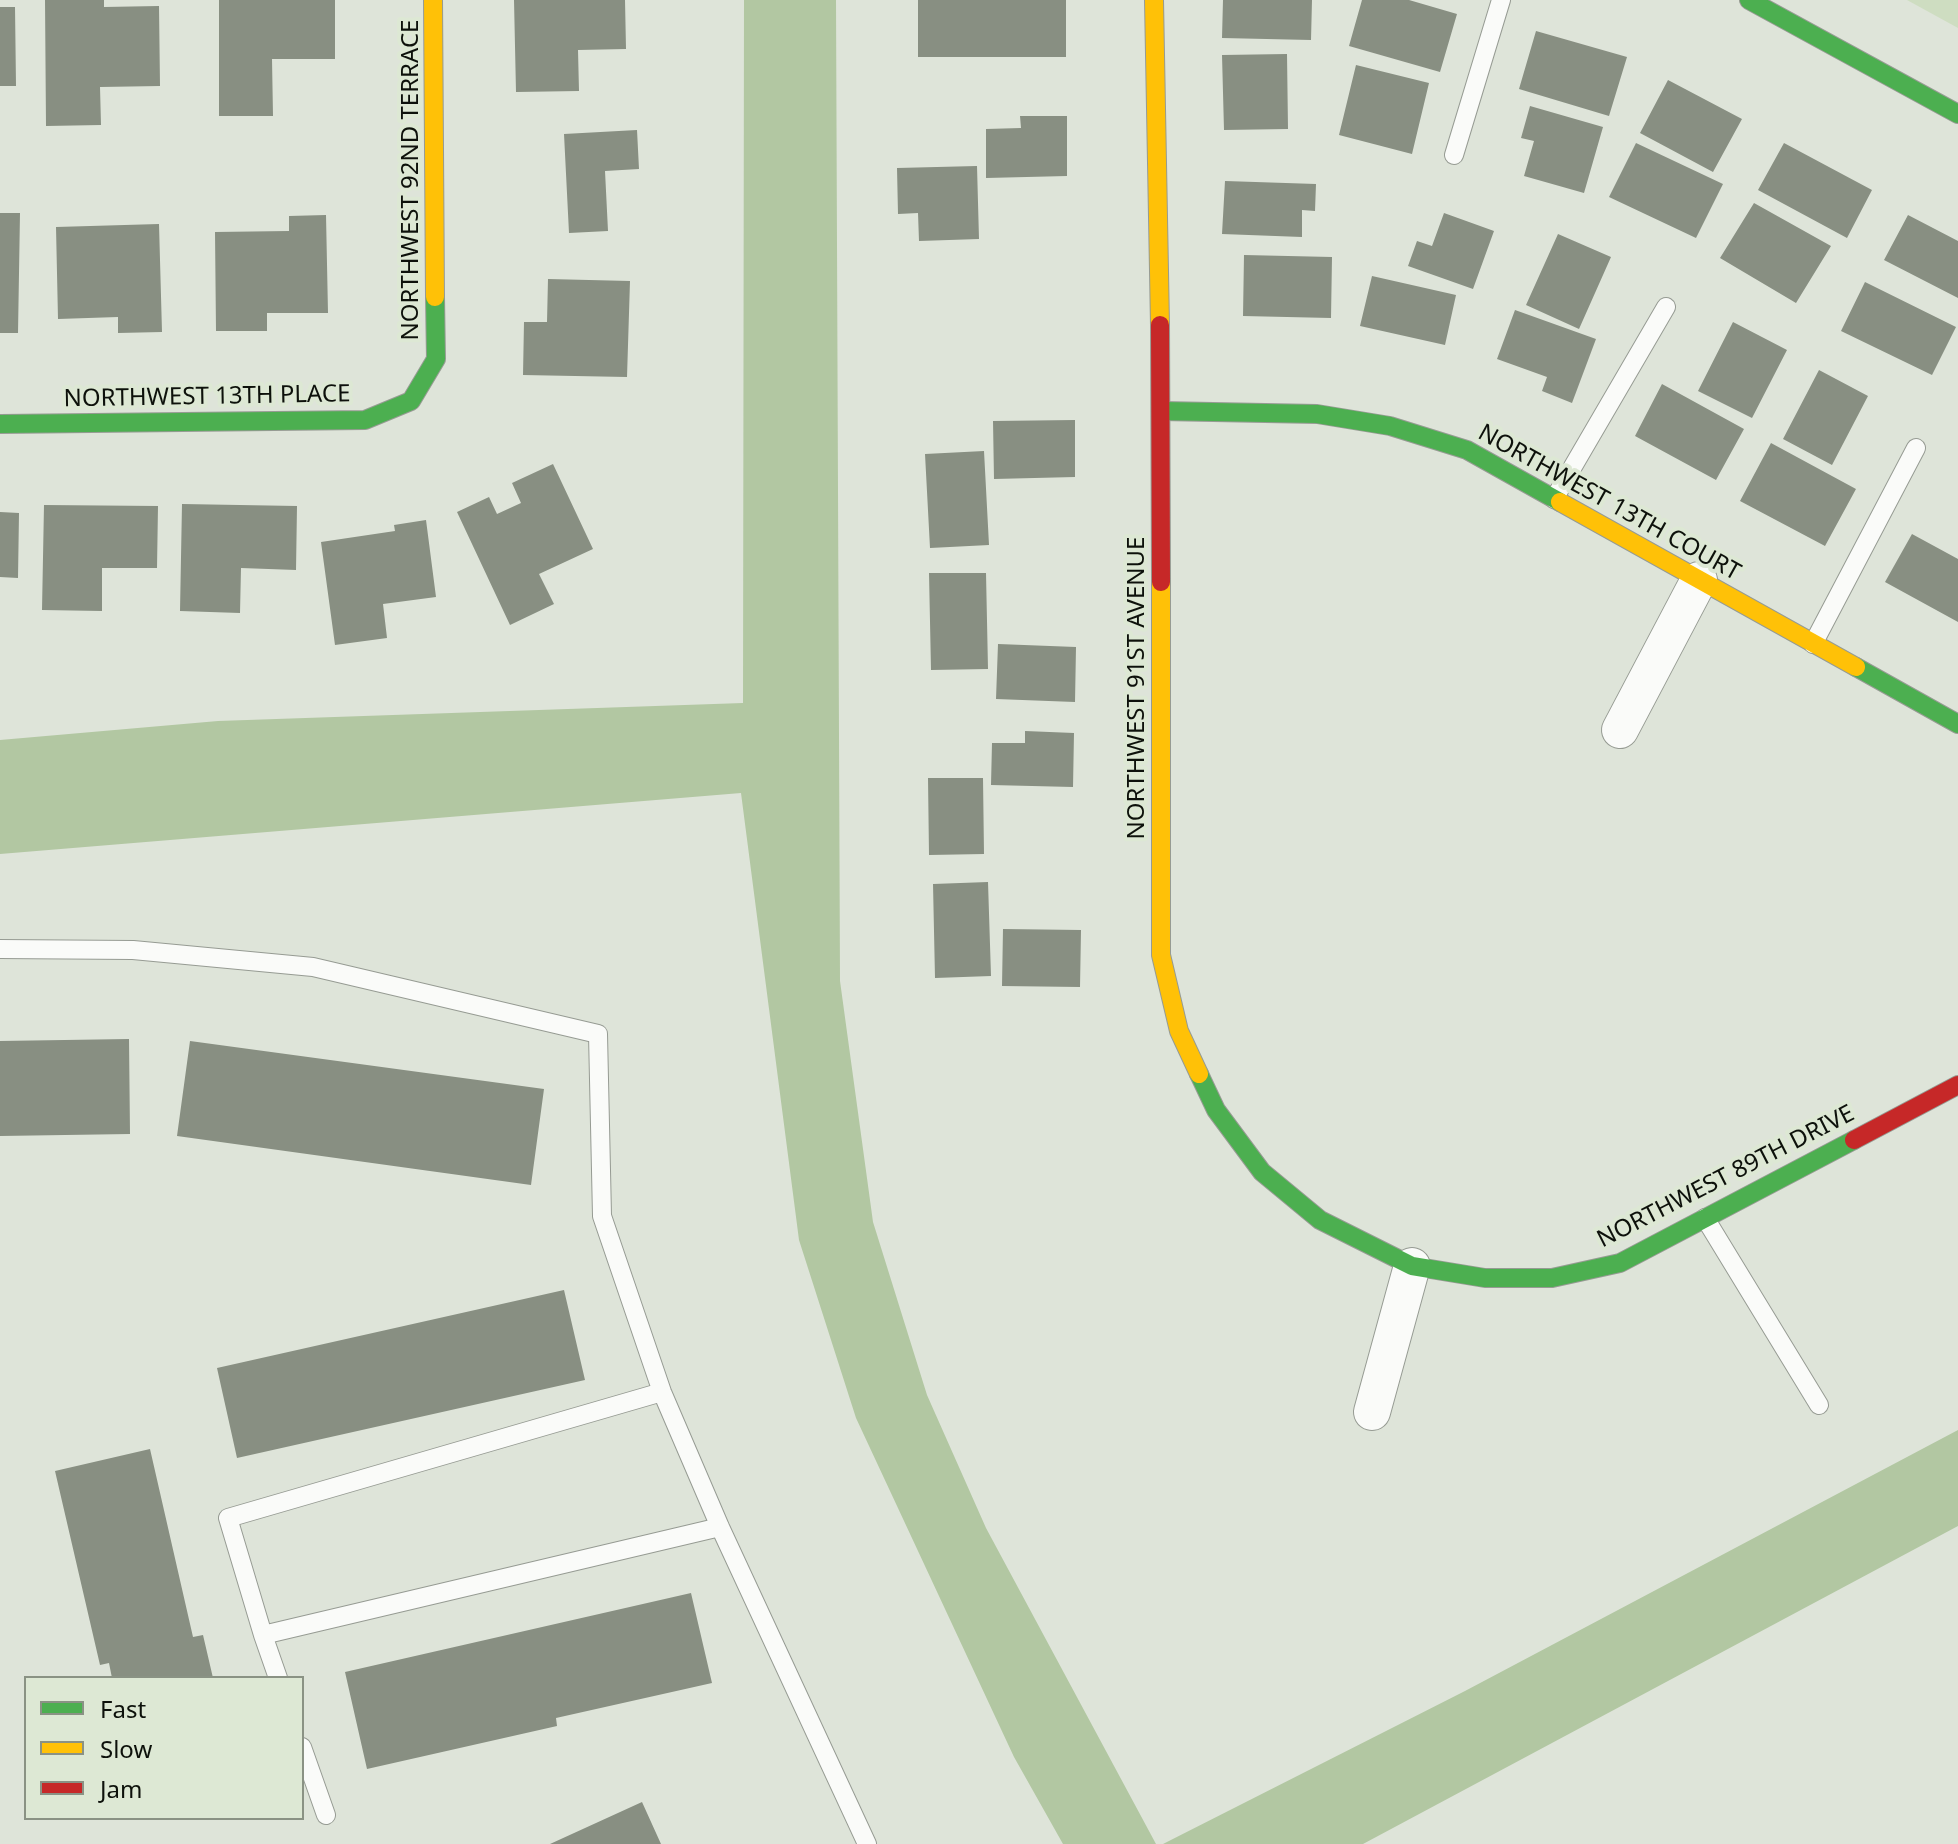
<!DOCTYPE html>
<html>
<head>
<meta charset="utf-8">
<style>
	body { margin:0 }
	#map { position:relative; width:1958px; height:1844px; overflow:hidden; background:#dee4d9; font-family:"Noto Sans",sans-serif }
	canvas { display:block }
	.legend { position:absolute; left:24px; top:1676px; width:280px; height:144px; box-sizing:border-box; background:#dde8d4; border:2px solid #8a9284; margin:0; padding:10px 14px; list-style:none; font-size:24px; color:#0d110b }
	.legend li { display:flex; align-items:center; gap:16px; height:40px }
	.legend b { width:40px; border:2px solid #8a9284 }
</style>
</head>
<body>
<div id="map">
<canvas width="1958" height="1844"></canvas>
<ul class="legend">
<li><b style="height:10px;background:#4caf50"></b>Fast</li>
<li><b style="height:10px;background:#ffc107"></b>Slow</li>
<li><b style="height:10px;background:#c62828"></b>Jam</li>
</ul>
</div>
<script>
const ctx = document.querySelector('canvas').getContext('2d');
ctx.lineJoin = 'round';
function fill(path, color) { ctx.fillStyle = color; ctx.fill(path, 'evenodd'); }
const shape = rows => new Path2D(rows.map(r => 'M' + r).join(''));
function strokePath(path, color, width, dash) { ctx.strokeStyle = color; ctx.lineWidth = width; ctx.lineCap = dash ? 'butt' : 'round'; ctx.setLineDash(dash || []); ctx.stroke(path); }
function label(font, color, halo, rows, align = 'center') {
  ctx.font = font + ' "Noto Sans",sans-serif'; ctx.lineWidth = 8; ctx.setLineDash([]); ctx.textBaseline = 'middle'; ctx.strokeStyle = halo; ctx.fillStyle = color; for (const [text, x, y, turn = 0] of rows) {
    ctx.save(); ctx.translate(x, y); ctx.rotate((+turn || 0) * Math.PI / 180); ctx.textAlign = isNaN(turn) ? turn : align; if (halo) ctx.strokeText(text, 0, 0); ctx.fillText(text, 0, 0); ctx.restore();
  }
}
fill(shape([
	[1907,0,1958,0,1958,28]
]), '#ceddc1');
fill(shape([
	[744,0,836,0,840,981,873,1222,927,1395,986,1528,1156,1844,1063,1844,1014,1757,856,1418,799,1240,741,793,0,854,0,740,218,721,743,703],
	[1958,1430,1958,1526,1363,1844,1163,1844,1465,1691]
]), '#b2c7a2');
fill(shape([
	[45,0,104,0,104,7,159,6,160,86,100,87,101,125,46,126],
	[219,0,335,0,335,59,272,59,273,116,219,116],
	[514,0,625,0,626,49,578,50,579,91,516,92],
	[918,0,1066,0,1066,57,918,57],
	[1223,0,1312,0,1311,40,1222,38],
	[1362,0,1409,0,1457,14,1440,72,1349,46],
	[0,7,15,7,16,86,0,86],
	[1536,31,1627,57,1609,116,1519,89],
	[1287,54,1288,129,1224,130,1222,55],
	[1356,65,1429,83,1412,154,1339,135],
	[1668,80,1742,119,1713,172,1640,133],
	[1530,106,1603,127,1584,193,1524,176,1534,141,1521,138],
	[1020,116,1067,116,1067,176,986,178,986,129,1021,128],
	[637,130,639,169,605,171,608,231,569,233,564,134],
	[1636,143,1723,184,1696,238,1609,197],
	[1784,143,1872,190,1847,238,1758,190],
	[977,166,979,239,919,241,918,213,898,214,897,168],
	[1225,181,1316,184,1315,211,1302,210,1302,237,1222,234],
	[1754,203,1831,246,1796,303,1720,258],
	[0,213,20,213,18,333,0,333],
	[1444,213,1494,231,1473,289,1408,266,1417,241,1432,246],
	[326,215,328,313,267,313,267,331,216,331,215,232,289,231,289,216],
	[1908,215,1958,241,1958,298,1884,260],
	[159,224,162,332,118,333,118,317,58,319,56,227],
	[1558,234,1611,257,1579,329,1526,305],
	[1244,255,1332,257,1331,318,1243,316],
	[1372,276,1456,295,1445,345,1360,326],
	[548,279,630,281,627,377,523,375,524,322,547,322],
	[1865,282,1956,327,1932,375,1841,331],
	[1515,310,1596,339,1572,403,1542,391,1547,377,1497,359],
	[1733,322,1787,350,1752,418,1698,391],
	[1819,370,1868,396,1832,465,1783,439],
	[1662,384,1744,429,1716,480,1635,436],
	[1075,420,1075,477,994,479,993,421],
	[1771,443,1856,489,1825,546,1740,501],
	[984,451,989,545,930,548,925,454],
	[553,464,593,549,539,574,554,604,510,625,457,512,489,497,497,514,521,503,512,483],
	[182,504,297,506,296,570,241,568,240,613,180,611],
	[44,505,158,506,157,568,102,568,102,611,42,610],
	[0,512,19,513,18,578,0,577],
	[426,520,436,597,383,604,387,638,335,645,321,542,395,531,394,525],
	[1912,534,1958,559,1958,622,1885,582],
	[929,573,986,573,988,669,931,670],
	[998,644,1076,647,1075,702,996,699],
	[1025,731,1074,733,1073,787,991,785,992,743,1025,743],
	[928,778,983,778,984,854,929,855],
	[988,882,991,976,935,978,933,884],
	[1003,929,1081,930,1080,987,1002,986],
	[129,1039,130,1134,0,1136,0,1041],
	[190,1041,544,1089,531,1185,177,1136],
	[564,1290,585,1380,237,1458,217,1368],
	[150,1449,193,1637,203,1635,213,1678,112,1678,109,1663,100,1665,55,1471],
	[691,1593,712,1683,556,1718,557,1726,367,1769,345,1672],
	[642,1802,661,1844,550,1844]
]), '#888f82');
const lane = shape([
	[1454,155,1501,0],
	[1554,499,1666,307],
	[1813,644,1916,448],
	[0,949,133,950,313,967,598,1034,602,1216,662,1392,720,1527,867,1844],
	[1705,1218,1819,1405],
	[662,1392,228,1518,263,1635,720,1527],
	[263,1635,278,1678],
	[302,1747,326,1815]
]);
const street = shape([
	[1620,730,1699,580],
	[1372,1412,1412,1266]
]);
const fast = shape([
	[1749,0,1958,114],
	[1161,411,1317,414,1390,426,1467,450,1560,502],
	[0,424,365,420,411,401,436,359,435,297],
	[1856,667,1958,724],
	[1199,1074,1216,1110,1262,1172,1320,1220,1412,1266,1485,1278,1552,1278,1620,1263,1854,1140]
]);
const slow = shape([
	[433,0,435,297],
	[1154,0,1160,325],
	[1560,502,1856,667],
	[1161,582,1161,955,1179,1031,1199,1074]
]);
const jam = shape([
	[1160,325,1161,582],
	[1854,1140,1958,1085]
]);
strokePath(lane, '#969b93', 20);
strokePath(street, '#969b93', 38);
strokePath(fast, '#969b93', 20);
strokePath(slow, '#969b93', 20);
strokePath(jam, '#969b93', 20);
strokePath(lane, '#fafbf9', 18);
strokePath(street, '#fafbf9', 36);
strokePath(fast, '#4caf50', 18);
strokePath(slow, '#ffc107', 18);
strokePath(jam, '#c62828', 18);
label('24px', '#0d110b', '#dde8d4', [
	["NORTHWEST 92ND TERRACE",411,180,-90],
	["NORTHWEST 13TH PLACE",207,397,-1],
	["NORTHWEST 13TH COURT",1609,503,29],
	["NORTHWEST 91ST AVENUE",1137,688,-90],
	["NORTHWEST 89TH DRIVE",1726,1177,-27]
]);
</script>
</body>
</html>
